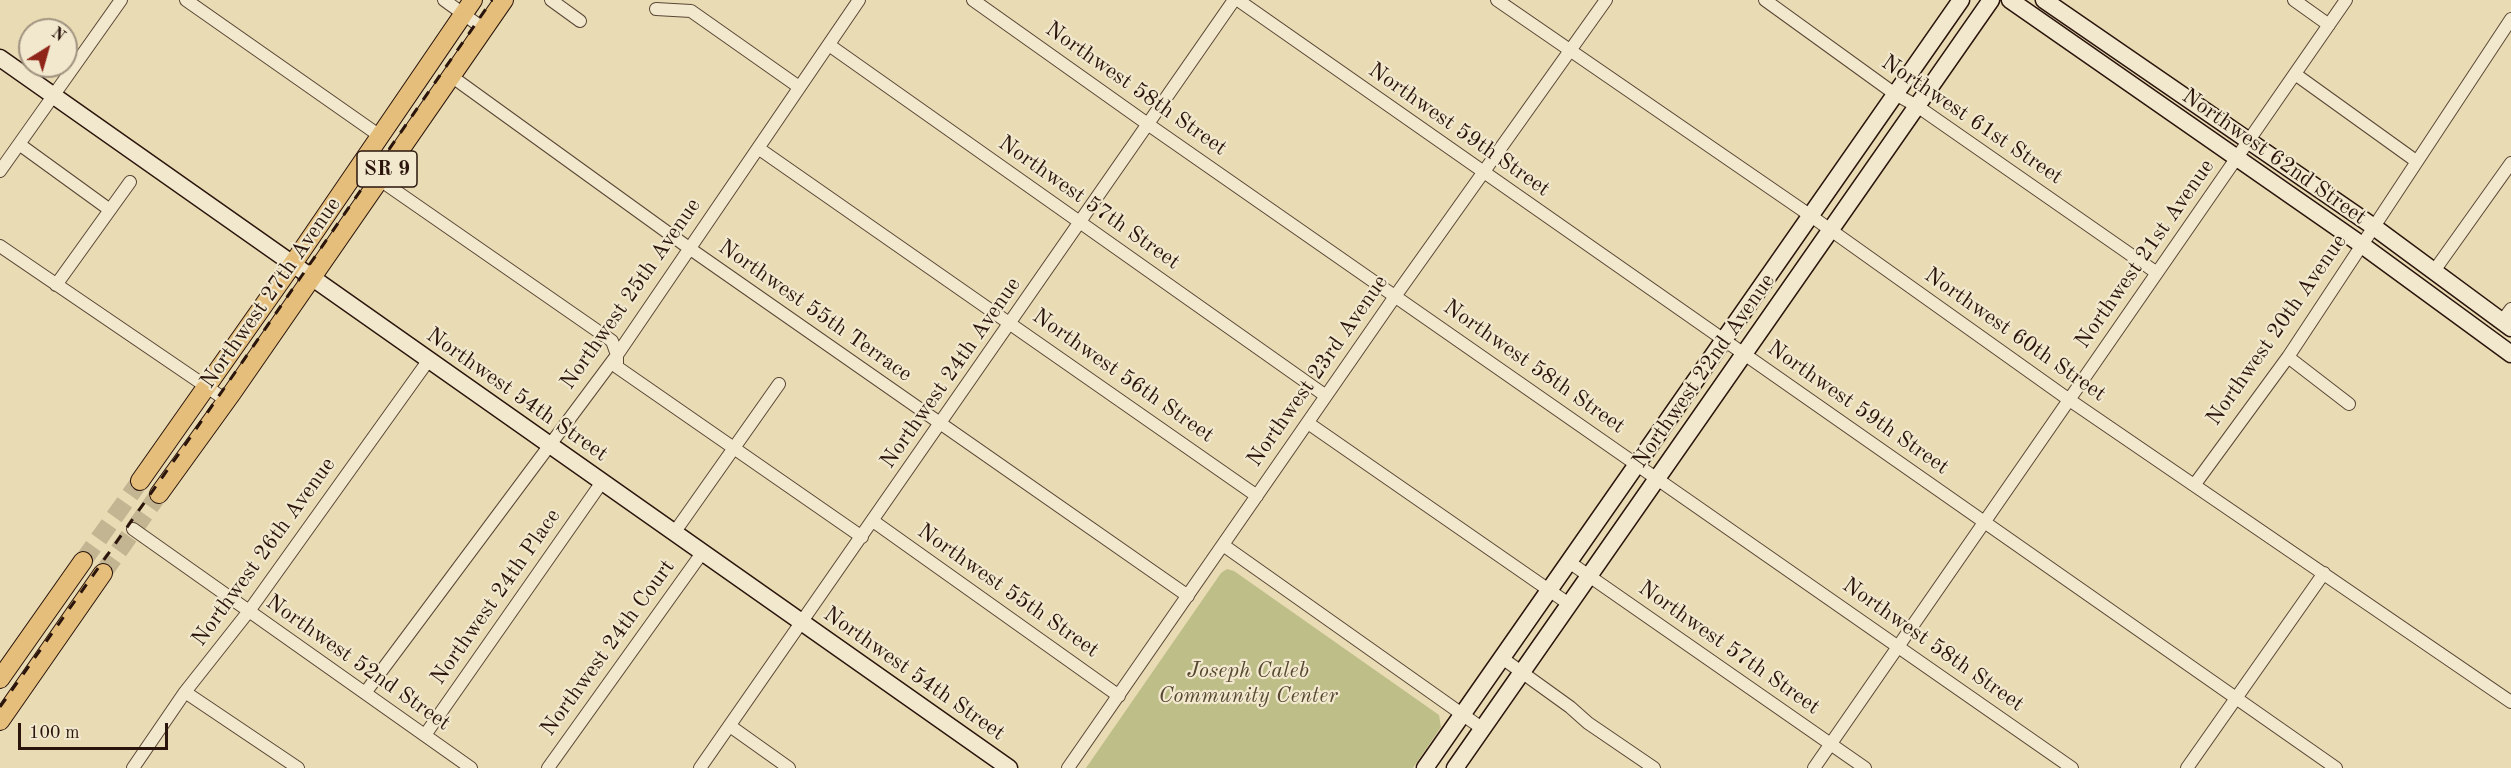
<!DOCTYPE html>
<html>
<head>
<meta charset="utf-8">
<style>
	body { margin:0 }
	#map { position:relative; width:2511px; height:768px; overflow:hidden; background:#e9dcb4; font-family:"Old Standard TT",serif }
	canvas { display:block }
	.north { position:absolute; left:18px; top:18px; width:60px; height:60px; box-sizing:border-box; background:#f1e8ce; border:2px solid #a19380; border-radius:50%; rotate:37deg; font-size:16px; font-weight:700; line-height:24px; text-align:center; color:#2a140b }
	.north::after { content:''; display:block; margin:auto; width:21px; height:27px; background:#8f2418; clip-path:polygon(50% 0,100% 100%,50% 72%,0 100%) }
	.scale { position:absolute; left:18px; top:723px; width:150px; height:27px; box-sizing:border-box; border:3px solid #2a140b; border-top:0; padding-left:8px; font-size:18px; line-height:21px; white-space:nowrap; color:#2a140b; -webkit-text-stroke:4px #f1e8ce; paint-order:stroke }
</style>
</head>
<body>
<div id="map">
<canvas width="2511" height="768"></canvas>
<div class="north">N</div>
<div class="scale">100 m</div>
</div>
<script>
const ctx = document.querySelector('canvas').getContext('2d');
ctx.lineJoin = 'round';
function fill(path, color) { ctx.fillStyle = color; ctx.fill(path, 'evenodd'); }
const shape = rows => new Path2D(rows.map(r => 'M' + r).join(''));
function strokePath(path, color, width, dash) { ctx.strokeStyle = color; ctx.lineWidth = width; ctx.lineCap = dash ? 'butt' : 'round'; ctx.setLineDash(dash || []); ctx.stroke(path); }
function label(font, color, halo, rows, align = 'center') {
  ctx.font = font + ' "Old Standard TT",serif'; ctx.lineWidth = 4.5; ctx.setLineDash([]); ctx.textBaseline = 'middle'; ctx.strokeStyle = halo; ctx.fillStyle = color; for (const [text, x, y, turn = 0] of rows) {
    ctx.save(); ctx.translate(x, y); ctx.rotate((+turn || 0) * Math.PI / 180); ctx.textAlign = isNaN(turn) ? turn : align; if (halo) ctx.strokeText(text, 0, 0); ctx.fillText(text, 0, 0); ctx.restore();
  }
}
fill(shape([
	[1227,569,1234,571,1439,715,1441,727,1413,768,1086,768,1221,573]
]), '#bebe88');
strokePath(shape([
	[83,561,140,481],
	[103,573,159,494]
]), '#c3b492', 18, [18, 9]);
const street = shape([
	[186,0,380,136],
	[444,0,484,29],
	[551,0,580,21],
	[973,0,1149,125,2072,768],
	[1238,0,2336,768],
	[1497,0,1811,216,2068,399,2511,702],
	[1765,0,1895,94,1917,106,2157,273],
	[2294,0,2329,25],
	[656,9,691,11,799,87],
	[829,45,1326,396],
	[2295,74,2416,161],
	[451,76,689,248,1188,596],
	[19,144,110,210],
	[758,148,1257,496],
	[0,171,121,0],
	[380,180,612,341,617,355,617,367,862,537],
	[0,246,226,400],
	[2434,271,2511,163],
	[56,285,130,182],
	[2502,321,2511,309],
	[2288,357,2349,404],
	[1308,423,1569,604],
	[2195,484,2288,357,2511,19],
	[873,521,1119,696],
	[133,529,471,768],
	[674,533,779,384],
	[1223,545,1483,729],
	[1569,562,1865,768],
	[1502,658,1570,707,1588,723,1654,768],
	[185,692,298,768],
	[365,693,617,355,859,0],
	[730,726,789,768],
	[425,735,602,482],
	[133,768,185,692,249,611,428,361],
	[548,768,702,553],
	[700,768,1234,0],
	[1068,768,1396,295,1606,0],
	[1814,768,2346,0],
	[2187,768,2324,573]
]);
const secondary = shape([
	[2010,0,2362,245,2511,354],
	[2044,0,2374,227,2511,328],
	[0,58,1009,768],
	[1425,768,1961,0],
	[1455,768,1991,0]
]);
const primary = shape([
	[140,481,292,265,473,0],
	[159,494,232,393,504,0],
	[0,679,83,561],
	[0,721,103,573]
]);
strokePath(street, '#5a4635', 14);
strokePath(secondary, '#2a140b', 19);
strokePath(primary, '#2a140b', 20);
strokePath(street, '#f1e8ce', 12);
strokePath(secondary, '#f1e8ce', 16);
strokePath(primary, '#e4be7a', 18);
strokePath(shape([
	[0,707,185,445,492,0]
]), '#2a140b', 3, [10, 10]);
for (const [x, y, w] of [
	[387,169,60]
]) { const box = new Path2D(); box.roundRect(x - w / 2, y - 18, w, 36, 4.5); ctx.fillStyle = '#f1e8ce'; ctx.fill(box); strokePath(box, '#2a140b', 1.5); }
label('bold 21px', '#2a140b', null, [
	["SR 9",387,169]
]);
label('22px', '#2a140b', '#f1e8ce', [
	["Northwest 58th Street",1136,89,35],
	["Northwest 61st Street",1972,120,34],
	["Northwest 59th Street",1459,130,35],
	["Northwest 62nd Street",2274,157,35],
	["Northwest 57th Street",1089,203,35],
	["Northwest 21st Avenue",2145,254,-55],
	["Northwest 27th Avenue",271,293,-55],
	["Northwest 25th Avenue",631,294,-55],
	["Northwest 55th Terrace",815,311,35],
	["Northwest 20th Avenue",2277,330,-55],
	["Northwest 60th Street",2015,335,35],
	["Northwest 58th Street",1534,367,35],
	["Northwest 23rd Avenue",1318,371,-55],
	["Northwest 22nd Avenue",1704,371,-55],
	["Northwest 24th Avenue",951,373,-55],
	["Northwest 56th Street",1123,376,35],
	["Northwest 54th Street",517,395,35],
	["Northwest 59th Street",1858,408,35],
	["Northwest 26th Avenue",264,552,-54],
	["Northwest 55th Street",1008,591,35],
	["Northwest 24th Place",496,597,-55],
	["Northwest 58th Street",1933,645,35],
	["Northwest 24th Court",608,648,-54],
	["Northwest 57th Street",1729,648,35],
	["Northwest 52nd Street",358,663,35],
	["Northwest 54th Street",914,674,35]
]);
label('italic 22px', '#564730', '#f1e8ce', [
	["Joseph Caleb",1248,671],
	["Community Center",1248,696]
]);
</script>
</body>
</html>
